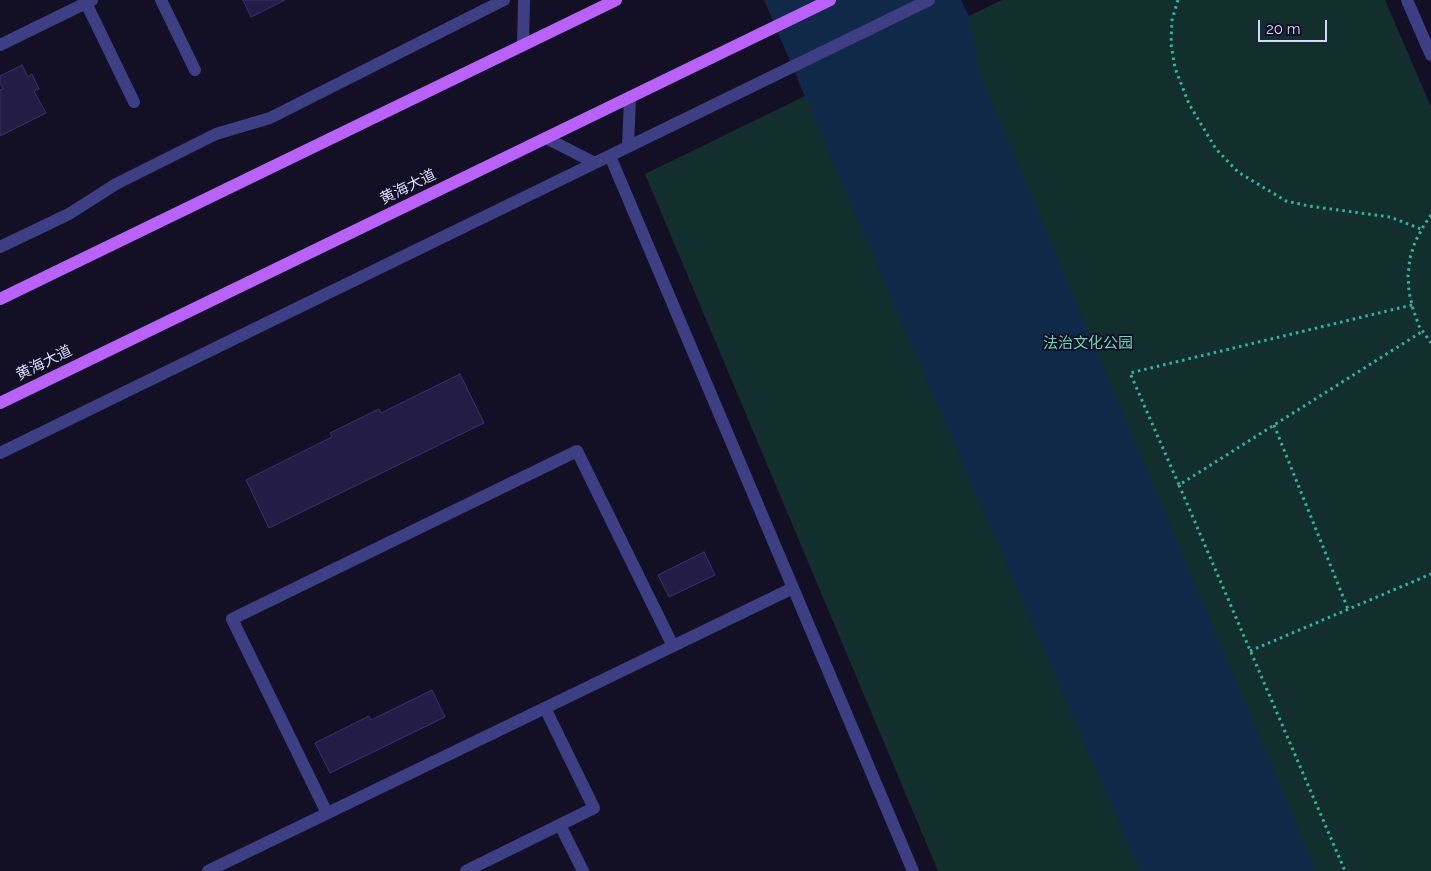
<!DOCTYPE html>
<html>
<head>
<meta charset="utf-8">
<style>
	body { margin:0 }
	#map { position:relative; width:1431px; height:871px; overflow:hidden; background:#131026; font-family:Raleway,sans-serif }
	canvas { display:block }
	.scale { position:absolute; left:1258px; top:20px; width:69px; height:22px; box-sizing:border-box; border:2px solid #d9d6fd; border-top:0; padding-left:6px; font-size:15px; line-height:18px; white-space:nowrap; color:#d9d6fd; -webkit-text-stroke:4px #131026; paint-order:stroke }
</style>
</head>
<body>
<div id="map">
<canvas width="1431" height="871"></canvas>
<div class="scale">20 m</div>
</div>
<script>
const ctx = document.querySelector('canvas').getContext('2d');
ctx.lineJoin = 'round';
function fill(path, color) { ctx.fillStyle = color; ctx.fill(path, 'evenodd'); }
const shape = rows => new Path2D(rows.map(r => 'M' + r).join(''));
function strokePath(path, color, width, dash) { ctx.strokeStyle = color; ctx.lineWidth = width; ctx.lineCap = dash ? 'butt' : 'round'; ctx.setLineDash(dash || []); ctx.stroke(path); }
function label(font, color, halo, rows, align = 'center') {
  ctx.font = font + ' Raleway,"Noto Sans SC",sans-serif'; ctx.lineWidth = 4; ctx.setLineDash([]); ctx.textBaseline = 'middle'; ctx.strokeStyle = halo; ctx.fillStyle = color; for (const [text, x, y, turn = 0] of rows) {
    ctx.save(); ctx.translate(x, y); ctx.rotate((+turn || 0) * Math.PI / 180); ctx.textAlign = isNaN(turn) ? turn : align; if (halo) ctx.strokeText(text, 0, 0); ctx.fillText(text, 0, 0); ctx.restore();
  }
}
fill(shape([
	[1002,0,1385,0,1431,107,1431,871,938,871,645,174]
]), '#132f2d');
fill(shape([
	[764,0,961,0,970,18,979,72,1316,871,1140,871,902,324]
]), '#102949');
const building = shape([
	[243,0,285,0,251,17,243,0],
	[22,65,28,77,32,74,39,89,34,91,46,113,0,136,0,90,3,89,0,83,0,76,22,65],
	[460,374,484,423,269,528,246,480,332,437,330,433,379,409,381,413,460,374],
	[704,552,715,575,669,597,658,575,704,552],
	[432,690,445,717,330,773,315,743,369,716,371,720,432,690]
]);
fill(building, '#231d46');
strokePath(building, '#393071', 1);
strokePath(shape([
	[1178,0,1172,20,1171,44,1175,68,1189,104,1216,149,1238,172,1286,201,1309,206,1390,217,1421,229],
	[1431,215,1423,227,1415,242,1410,258,1408,275,1409,292,1413,309,1419,326,1431,343],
	[1412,305,1130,373,1179,485,1423,331],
	[1274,425,1348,609],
	[1179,485,1345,871],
	[1250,651,1431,574]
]), '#34b3a5', 3, [2.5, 4]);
strokePath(shape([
	[161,0,195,70],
	[86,3,134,102],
	[0,45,92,0],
	[327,813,232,619,577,451,673,646],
	[560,825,583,871],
	[466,871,594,808,545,708]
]), '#3d3e83', 12);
strokePath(shape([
	[1407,0,1431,55],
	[523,45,524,0],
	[546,138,595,163],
	[628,147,630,97],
	[610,156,913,871],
	[0,247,69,214,116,184,216,134,270,118,504,0],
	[0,453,929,0],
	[208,871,793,588]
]), '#3d3e83', 12);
strokePath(shape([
	[0,299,616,0],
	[0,403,830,0]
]), '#b862f9', 12);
label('15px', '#d9d6fd', '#131026', [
	["黄海大道",408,187,-26],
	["黄海大道",44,363,-26]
]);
label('15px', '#65dbb7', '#131026', [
	["法治文化公园",1088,343]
]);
</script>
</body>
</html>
